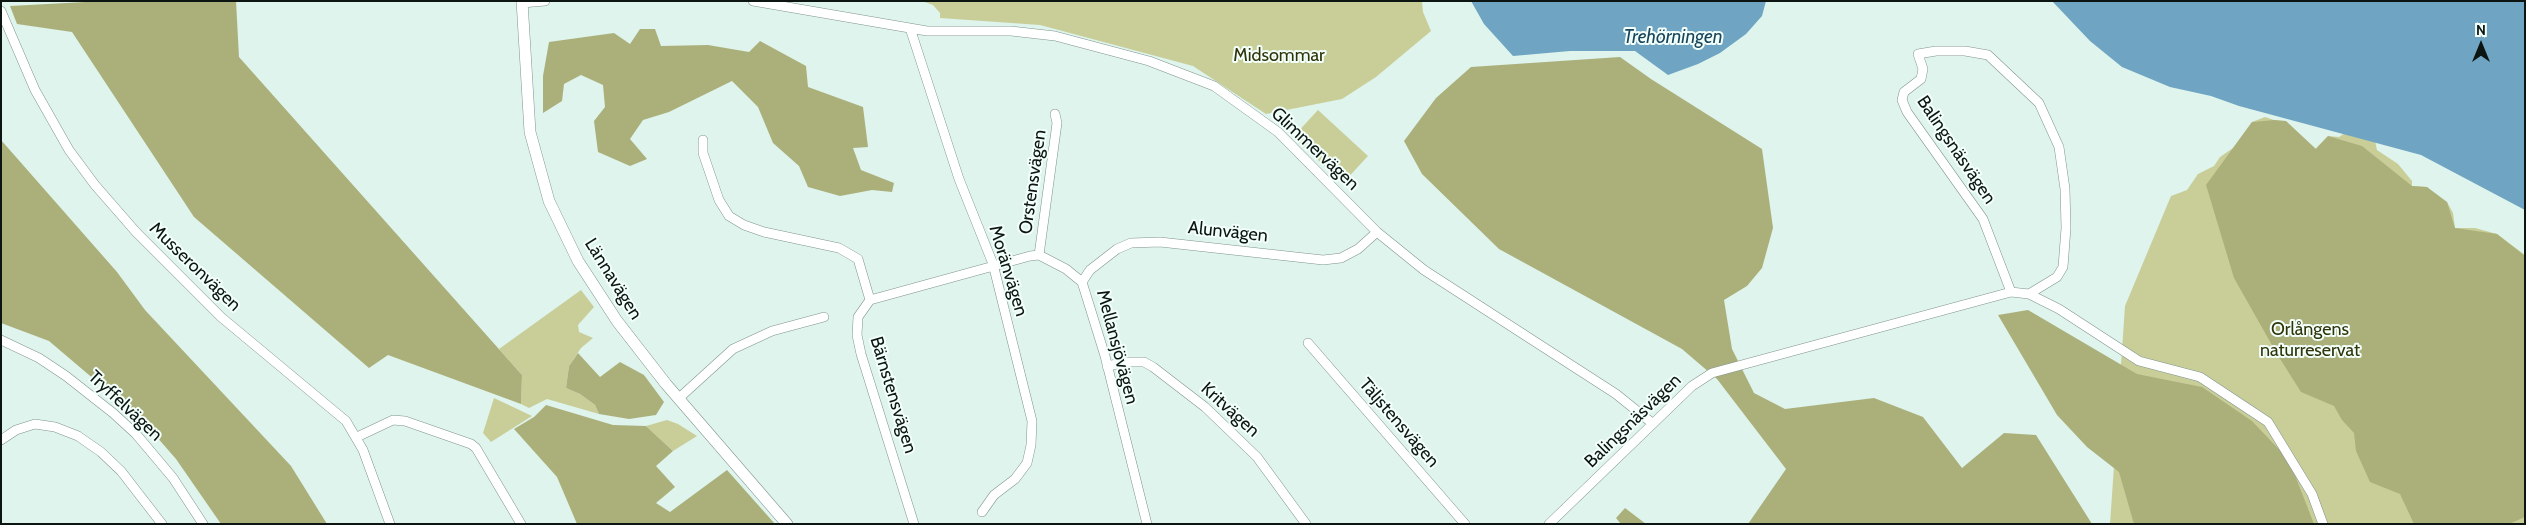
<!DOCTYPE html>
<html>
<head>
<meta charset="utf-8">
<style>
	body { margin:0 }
	#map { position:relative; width:2526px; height:525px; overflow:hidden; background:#def4ec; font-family:Cabin,sans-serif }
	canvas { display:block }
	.frame { position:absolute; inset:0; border:2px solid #0d1512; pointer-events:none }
	.north { position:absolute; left:2456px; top:20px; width:50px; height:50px; -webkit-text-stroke:4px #f2fffa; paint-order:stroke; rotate:0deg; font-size:14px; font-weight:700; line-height:20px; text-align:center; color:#0d1512 }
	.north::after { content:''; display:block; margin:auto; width:18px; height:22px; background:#0d1512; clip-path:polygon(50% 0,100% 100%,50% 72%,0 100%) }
</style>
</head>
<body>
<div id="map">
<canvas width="2526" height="525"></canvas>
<div class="frame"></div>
<div class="north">N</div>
</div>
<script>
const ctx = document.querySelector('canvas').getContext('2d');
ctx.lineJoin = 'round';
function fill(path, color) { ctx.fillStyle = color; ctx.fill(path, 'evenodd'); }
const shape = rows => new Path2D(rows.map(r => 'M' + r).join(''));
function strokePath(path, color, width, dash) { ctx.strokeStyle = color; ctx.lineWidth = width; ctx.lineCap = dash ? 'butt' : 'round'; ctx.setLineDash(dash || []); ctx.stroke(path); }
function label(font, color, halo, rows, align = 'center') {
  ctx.font = font + ' Cabin,sans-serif'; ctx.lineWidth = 4; ctx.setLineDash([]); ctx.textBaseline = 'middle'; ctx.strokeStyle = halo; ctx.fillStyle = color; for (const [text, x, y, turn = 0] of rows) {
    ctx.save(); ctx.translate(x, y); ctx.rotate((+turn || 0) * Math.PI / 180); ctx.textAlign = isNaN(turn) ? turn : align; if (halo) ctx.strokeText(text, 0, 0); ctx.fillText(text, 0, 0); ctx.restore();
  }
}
fill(shape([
	[922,1,1422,1,1423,12,1431,31,1376,77,1342,99,1266,114,1193,66,1040,25,940,18,940,13,933,5],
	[1318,110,1368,156,1343,183,1293,137],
	[2265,117,2274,120,2315,149,2328,136,2339,137,2345,133,2375,141,2377,150,2398,164,2412,181,2412,186,2427,187,2435,195,2447,202,2453,213,2455,228,2475,228,2497,234,2525,255,2525,524,2110,524,2125,306,2171,196,2187,190,2198,174,2214,166,2220,157,2233,148,2252,122],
	[581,290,594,307,578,325,579,332,593,338,581,348,569,366,566,388,580,394,595,405,599,414,547,399,529,408,521,404,522,375,499,349],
	[494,398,532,416,491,442,483,433],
	[667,420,678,424,697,436,673,451,646,426]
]), '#c9ce99');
fill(shape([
	[104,1,236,1,239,57,522,375,521,404,388,355,369,368,194,217,72,32,17,24,10,6],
	[640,29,655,29,661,46,708,45,749,52,760,41,806,66,808,87,863,107,868,147,853,148,861,170,894,183,892,192,872,190,840,196,808,187,799,166,773,143,758,107,732,81,669,112,643,120,630,139,647,159,630,166,598,152,594,121,605,107,603,85,581,75,564,84,562,101,543,113,543,76,549,42,614,33,630,44],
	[1620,57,1651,79,1762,149,1773,228,1762,268,1747,286,1724,300,1732,349,1754,393,1785,409,1874,398,1923,417,1962,468,2004,433,2036,435,2092,524,1748,524,1786,469,1717,379,1682,349,1499,249,1422,174,1404,141,1436,98,1471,67],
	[2275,120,2286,121,2316,149,2328,136,2362,146,2412,186,2427,187,2447,202,2455,228,2497,234,2525,256,2525,517,2509,524,2414,524,2400,494,2370,482,2356,451,2354,433,2342,420,2334,406,2301,392,2277,354,2234,278,2206,185,2252,122],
	[1,140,117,272,145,310,291,466,327,524,221,524,176,459,142,420,49,341,1,323],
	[2028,310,2137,374,2202,387,2252,421,2289,460,2314,524,2134,524,2119,472,2087,447,2057,415,1998,315],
	[578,353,600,377,620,362,644,375,664,402,656,415,629,419,599,414,595,405,580,394,566,388,569,366],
	[546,405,613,425,646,426,673,451,656,466,675,487,656,503,670,512,727,470,775,524,577,524,557,477,514,429,534,417],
	[1625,508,1646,524,1621,524,1616,518]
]), '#abb07b');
fill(shape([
	[1471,1,1766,1,1762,16,1746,34,1720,53,1698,64,1668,75,1635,51,1570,51,1513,56,1484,24],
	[2052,1,2525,1,2525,210,2421,155,2239,106,2211,96,2170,87,2122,67,2090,41]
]), '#6fa5c3');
const street = shape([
	[753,1,927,31,1011,31,1055,36,1149,61,1214,86,1278,132,1377,232,1424,270,1616,394,1652,423],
	[522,3,545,1],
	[1,11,35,90,69,150,95,185,136,232,221,317,346,421,363,450,390,524],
	[910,28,959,179,993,264,1032,421,1031,445,1027,463,1015,479,994,495,982,512],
	[703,140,703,153,719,200,729,216,744,225,764,232,839,248,858,259,870,300,858,317,857,335,861,354,914,524],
	[1039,255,1057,123,1055,114],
	[1082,282,1090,270,1117,249,1131,243,1160,242,1323,260,1341,258,1358,249,1377,232],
	[2011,292,1983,219,1907,112,1902,100,1904,92,1921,79,1923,69,1918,54,1936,51,1965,51,1988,55,2039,103,2059,147,2065,189,2066,228,2063,267,2057,277,2029,294],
	[870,300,1030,256,1039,255,1066,269,1082,282,1105,356,1147,524],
	[1,340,39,358,66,376,113,413,136,434,173,478,203,524],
	[1308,343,1465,524],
	[1107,366,1127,362,1144,362,1153,367,1205,407,1257,457,1306,524],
	[678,399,733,349,772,331,824,317],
	[357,437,393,420,405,421,471,444,476,448,521,524],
	[1,440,16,430,35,424,55,427,78,436,101,452,121,471,162,524],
	[1549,524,1692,386,1712,373,2011,292,2029,294,2059,309,2139,361,2200,377,2268,422,2312,494,2323,524]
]);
const secondary = shape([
	[522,1,530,132,549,201,578,261,617,321,666,384,787,524]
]);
strokePath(street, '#80948e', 10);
strokePath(secondary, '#80948e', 12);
strokePath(street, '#fff', 9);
strokePath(secondary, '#fff', 11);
label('18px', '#313308', '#f2fffa', [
	["Midsommar",1279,56],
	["Orlångens",2310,330],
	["naturreservat",2310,351]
]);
label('18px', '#0d1512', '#f2fffa', [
	["Glimmervägen",1315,149,43],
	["Balingsnäsvägen",1956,150,56],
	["Orstensvägen",1033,182,-82],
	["Alunvägen",1228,232,6],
	["Musseronvägen",195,267,44],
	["Moränvägen",1008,271,73],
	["Lännavägen",613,279,58],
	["Mellansjövägen",1117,347,75],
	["Bärnstensvägen",893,395,73],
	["Tryffelvägen",125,406,43],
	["Kritvägen",1230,410,42],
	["Balingsnäsvägen",1633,421,-44],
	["Täljstensvägen",1399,423,49]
]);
label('italic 19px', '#1a465d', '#f2fffa', [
	["Trehörningen",1673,37]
]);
</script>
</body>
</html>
